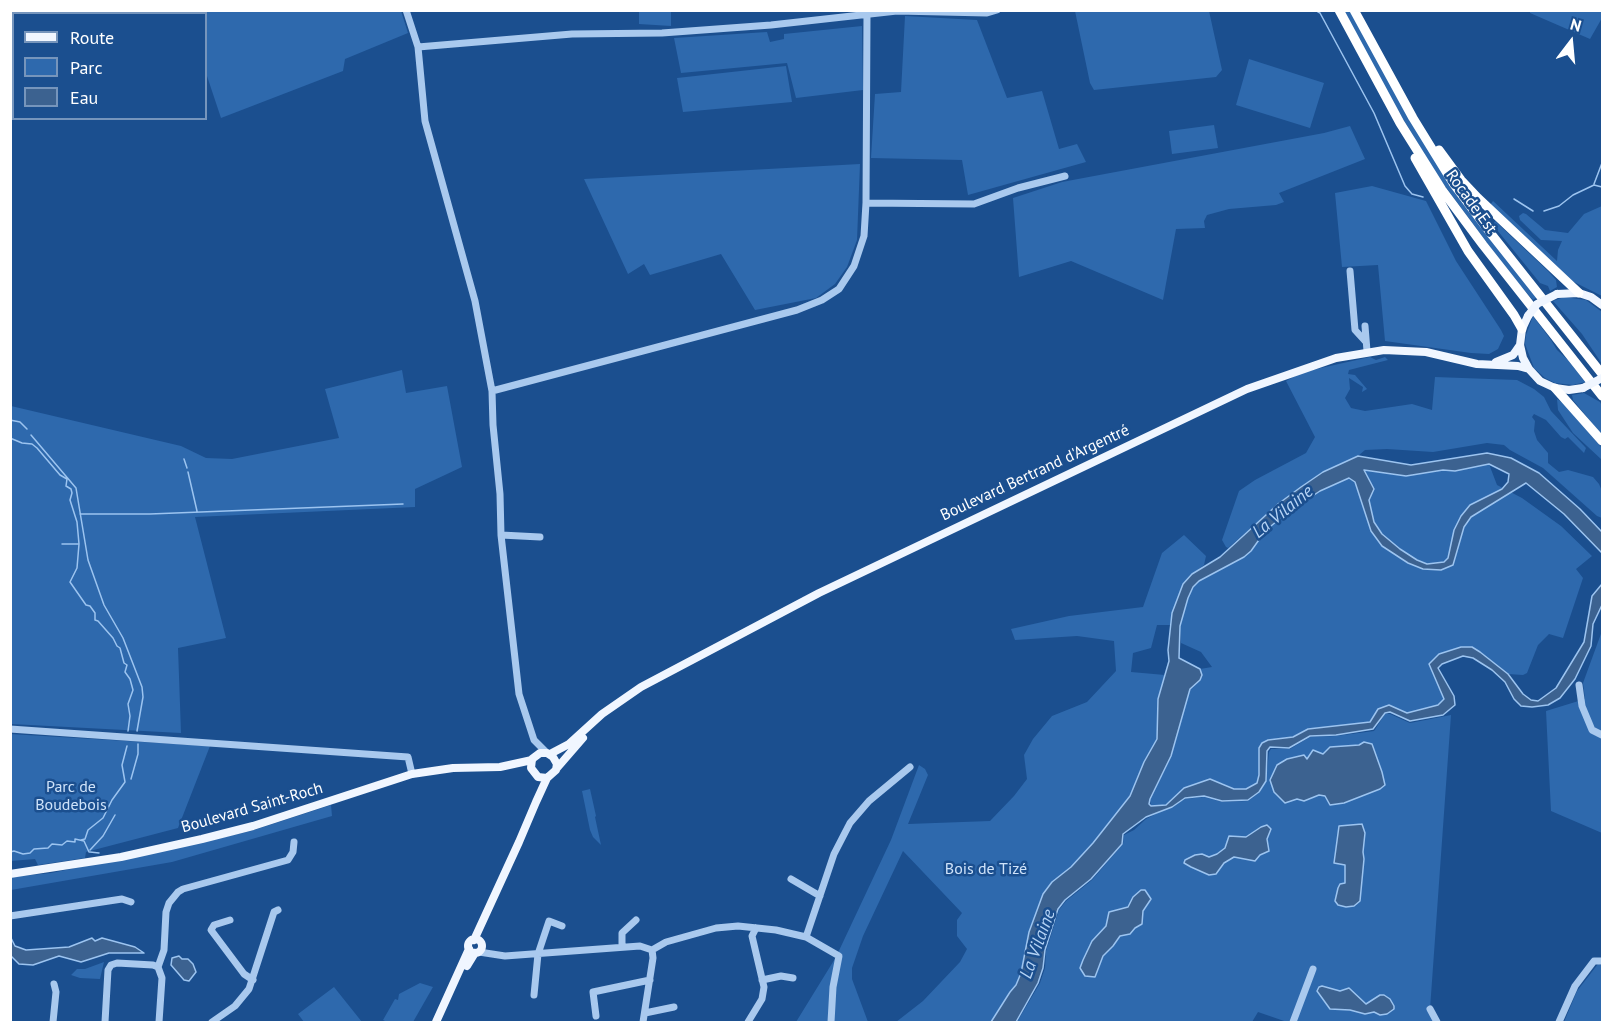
<!DOCTYPE html>
<html>
<head>
<meta charset="utf-8">
<style>
	body { margin:0 }
	#map { position:relative; width:1613px; height:1033px; overflow:hidden; background:#1b4f8f; font-family:"PT Sans",sans-serif }
	canvas { display:block }
	.frame { position:absolute; inset:0; border:12px solid #fff; pointer-events:none }
	.legend { position:absolute; left:12px; top:12px; width:195px; height:108px; box-sizing:border-box; background:#1b4f8f; border:2px solid #7695bc; margin:0; padding:8px 10px; list-style:none; font-size:18px; color:#fff }
	.legend li { display:flex; align-items:center; gap:12px; height:30px }
	.legend b { width:30px; border:2px solid #7695bc }
	.north { position:absolute; left:1541px; top:12px; width:60px; height:60px; -webkit-text-stroke:4px #1b4f8f; paint-order:stroke; rotate:16deg; font-size:16px; font-weight:700; line-height:24px; text-align:center; color:#fff }
	.north::after { content:''; display:block; margin:auto; width:21px; height:27px; background:#fff; clip-path:polygon(50% 0,100% 100%,50% 72%,0 100%) }
</style>
</head>
<body>
<div id="map">
<canvas width="1613" height="1033"></canvas>
<div class="frame"></div>
<ul class="legend">
<li><b style="height:8px;background:#f0f6ff"></b>Route</li>
<li><b style="height:16px;background:#2e69ad"></b>Parc</li>
<li><b style="height:16px;background:#3c6290"></b>Eau</li>
</ul>
<div class="north">N</div>
</div>
<script>
const ctx = document.querySelector('canvas').getContext('2d');
ctx.lineJoin = 'round';
function fill(path, color) { ctx.fillStyle = color; ctx.fill(path, 'evenodd'); }
const shape = rows => new Path2D(rows.map(r => 'M' + r).join(''));
function strokePath(path, color, width, dash) { ctx.strokeStyle = color; ctx.lineWidth = width; ctx.lineCap = dash ? 'butt' : 'round'; ctx.setLineDash(dash || []); ctx.stroke(path); }
function label(font, color, halo, rows, align = 'center') {
  ctx.font = font + ' "PT Sans",sans-serif'; ctx.lineWidth = 5; ctx.setLineDash([]); ctx.textBaseline = 'middle'; ctx.strokeStyle = halo; ctx.fillStyle = color; for (const [text, x, y, turn = 0] of rows) {
    ctx.save(); ctx.translate(x, y); ctx.rotate((+turn || 0) * Math.PI / 180); ctx.textAlign = isNaN(turn) ? turn : align; if (halo) ctx.strokeText(text, 0, 0); ctx.fillText(text, 0, 0); ctx.restore();
  }
}
fill(shape([
	[183,11,401,11,408,33,345,59,343,71,221,118,206,73,206,14,184,13],
	[639,11,671,11,671,26,639,24],
	[1075,11,1209,11,1222,70,1216,77,1094,90,1090,83],
	[1344,11,1350,11,1420,137,1537,297,1533,300,1511,275,1439,178,1391,99],
	[1530,11,1602,11,1602,18,1590,39,1530,13],
	[905,16,977,20,1007,98,1042,91,1059,149,1077,144,1086,162,968,195,962,160,871,158,875,94,901,92],
	[862,26,863,90,796,98,787,63,681,73,674,38,767,32,770,42,784,39,784,34],
	[1249,59,1324,83,1310,128,1236,105],
	[786,66,792,102,683,112,677,78],
	[1214,125,1218,148,1172,154,1169,131],
	[1350,126,1365,159,1279,193,1284,202,1276,205,1229,209,1207,215,1204,221,1205,228,1176,229,1163,300,1071,261,1019,277,1013,198,1062,182,1324,133],
	[860,164,857,240,847,267,835,284,816,298,755,310,721,254,650,275,644,264,628,274,584,179],
	[1372,186,1426,201,1456,261,1501,330,1504,336,1498,349,1489,354,1471,353,1385,341,1378,265,1342,267,1335,193],
	[1493,201,1557,261,1558,250,1562,241,1541,240,1520,220,1519,216,1523,213,1526,214,1545,230,1568,233,1584,214,1602,206,1602,296,1572,281,1490,205],
	[1495,221,1548,271,1556,280,1557,287,1550,291,1548,286,1540,283,1493,225],
	[1564,297,1586,300,1602,312,1602,364,1582,334,1553,301],
	[1533,316,1551,340,1557,350,1568,360,1585,382,1573,385,1555,383,1545,378,1534,368,1525,344,1526,335],
	[1370,357,1376,360,1385,357,1388,360,1349,370,1348,374,1355,375,1367,389,1362,392,1363,387,1349,378,1350,389,1345,398,1351,408,1365,411,1412,404,1432,410,1435,377,1517,380,1534,389,1544,397,1551,411,1586,448,1584,453,1568,437,1565,439,1561,437,1546,420,1534,414,1532,417,1535,421,1534,431,1537,440,1548,453,1548,463,1559,472,1568,470,1593,477,1599,484,1602,491,1602,518,1597,516,1543,468,1510,450,1504,445,1487,443,1433,452,1387,449,1365,450,1358,456,1323,472,1301,487,1278,504,1228,548,1226,547,1222,540,1239,491,1255,480,1306,453,1315,437,1286,381,1303,372],
	[402,370,406,393,447,386,462,467,415,489,415,507,195,517,226,638,178,648,181,733,11,724,11,406,181,446,206,458,232,459,339,438,325,389],
	[1584,393,1600,402,1602,406,1602,435,1573,400,1572,395],
	[1557,399,1563,403,1602,448,1602,460,1573,433,1558,410],
	[1489,464,1497,485,1522,498,1561,526,1592,556,1576,569,1583,578,1563,638,1549,634,1538,645,1527,673,1523,675,1508,674,1480,652,1461,647,1439,654,1429,664,1444,699,1438,705,1407,713,1378,709,1370,722,1308,729,1293,737,1268,740,1259,748,1259,775,1257,783,1246,789,1234,789,1222,783,1184,788,1166,805,1151,806,1150,799,1171,756,1190,689,1200,679,1202,675,1200,669,1212,667,1201,652,1181,643,1180,626,1188,598,1193,587,1199,581,1251,551,1266,530,1287,513,1320,491,1363,470,1406,476,1443,470,1455,471],
	[1184,535,1206,556,1204,565,1192,574,1172,613,1170,625,1157,625,1151,648,1133,653,1131,672,1165,675,1158,699,1157,739,1144,762,1130,796,1093,843,1071,867,1052,882,1043,894,1029,932,1021,973,1016,985,1009,992,995,1019,991,1022,896,1022,923,1001,960,962,967,949,957,936,957,920,962,913,903,851,863,936,852,968,852,979,868,1022,796,1022,836,957,891,840,919,765,925,769,928,775,908,824,990,821,1014,796,1027,779,1024,755,1033,739,1052,716,1087,702,1116,671,1114,641,1077,636,1015,640,1011,629,1069,616,1143,607,1162,553],
	[1602,631,1602,833,1551,811,1546,711,1585,699,1583,683],
	[1385,714,1390,714,1410,723,1451,715,1430,1009,1437,1022,1287,1022,1258,1012,1252,1022,1017,1022,1040,983,1045,968,1046,951,1059,910,1066,901,1092,880,1123,844,1124,835,1134,830,1146,819,1185,799,1204,797,1222,802,1248,801,1260,792,1266,781,1269,752,1271,749,1290,749,1310,737,1336,736,1374,731],
	[10,734,210,746,178,828,86,852,85,858,38,865,35,859,11,861],
	[590,789,596,816,595,817,601,845,593,837,590,830,582,791],
	[331,805,332,816,172,862,11,890,11,877,51,873,203,842,251,831],
	[104,962,100,979,80,978,71,975,77,969,85,969],
	[1598,964,1602,965,1602,1022,1564,1022,1577,991],
	[420,983,433,987,413,1022,387,1022,383,1020,395,999,398,1000,399,994],
	[334,987,362,1022,304,1022,298,1014]
]), '#2e69ad');
const water = shape([
	[1487,453,1511,458,1539,473,1580,509,1602,532,1602,553,1564,514,1526,483,1471,517,1464,527,1453,565,1441,570,1423,569,1408,563,1382,546,1371,531,1355,482,1349,478,1320,491,1287,513,1266,530,1251,551,1244,557,1199,581,1193,587,1188,598,1180,626,1179,658,1200,669,1202,675,1200,680,1190,689,1171,756,1150,799,1149,804,1151,806,1166,805,1184,788,1210,779,1234,789,1246,789,1257,783,1259,775,1259,748,1262,743,1268,740,1293,737,1308,729,1370,722,1378,709,1389,705,1407,713,1438,705,1444,699,1429,664,1439,654,1461,647,1472,647,1480,652,1508,674,1523,694,1531,700,1538,701,1556,688,1584,642,1592,596,1602,584,1602,605,1593,624,1591,646,1575,679,1560,698,1548,705,1532,707,1521,706,1514,699,1505,682,1492,670,1473,658,1463,656,1442,664,1438,668,1454,696,1455,705,1443,715,1410,721,1390,712,1385,713,1373,729,1336,735,1310,736,1289,748,1270,747,1267,751,1266,781,1259,792,1248,800,1222,801,1204,796,1185,798,1172,807,1146,817,1123,834,1122,844,1091,879,1065,900,1058,909,1045,950,1043,968,1038,983,1016,1022,991,1022,1010,992,1016,985,1021,973,1029,932,1043,894,1052,882,1071,867,1093,843,1130,796,1144,762,1157,739,1158,699,1169,661,1168,650,1172,613,1183,584,1192,574,1220,557,1278,504,1301,487,1323,472,1358,456,1411,465,1487,453],
	[1489,464,1509,474,1508,482,1502,489,1470,505,1461,516,1454,530,1448,558,1444,562,1427,564,1417,560,1400,549,1382,534,1374,522,1369,500,1374,489,1364,470,1406,476,1443,470,1455,471,1489,464],
	[1364,742,1372,744,1382,772,1385,785,1380,789,1344,803,1330,805,1325,796,1319,795,1304,801,1297,799,1285,803,1274,792,1270,780,1277,765,1287,759,1304,755,1307,759,1313,750,1323,754,1330,747,1359,745,1364,742],
	[1362,824,1365,833,1363,852,1364,859,1360,901,1354,906,1346,907,1338,905,1335,901,1338,888,1340,884,1345,883,1345,865,1334,863,1339,826,1362,824],
	[1267,825,1271,829,1267,839,1269,851,1260,855,1255,861,1234,857,1224,863,1216,874,1209,875,1191,867,1184,863,1185,860,1195,855,1202,854,1209,857,1217,854,1225,848,1229,836,1246,837,1261,827,1267,825],
	[1141,890,1145,890,1151,899,1143,911,1142,924,1135,928,1130,934,1120,936,1113,946,1103,956,1095,977,1085,976,1080,968,1083,960,1092,941,1106,926,1109,912,1128,907,1133,897,1141,890],
	[11,938,15,946,26,950,69,947,92,938,95,941,102,938,135,947,144,953,109,953,81,962,59,956,33,965,19,964,11,956,11,938],
	[179,956,182,959,188,959,193,964,196,972,189,981,184,980,171,965,172,958,179,956],
	[1322,986,1340,991,1349,988,1366,1004,1380,995,1384,995,1390,999,1394,1006,1394,1009,1387,1014,1380,1015,1374,1012,1365,1014,1350,1010,1330,1009,1317,991,1319,987,1322,986]
]);
fill(water, '#3c6290');
strokePath(water, '#9cc4f0', 1.5);
strokePath(shape([
	[1315,10,1320,13,1374,113,1405,186,1412,194,1423,197],
	[1594,184,1602,163],
	[1514,199,1533,211],
	[1544,211,1559,206,1573,195,1594,185,1602,187],
	[10,420,20,422,27,429],
	[31,435,76,488,88,560,104,605,123,638,142,687,143,697,137,731],
	[10,438,22,443,32,444,37,448,60,475,67,479,66,486,71,489,72,493,70,500,77,522,79,544,77,568,70,582,86,605,90,606,95,613,95,620,98,621,113,638,117,646,120,648,124,663,127,665,125,672,130,679,133,690,128,704,130,716,128,731],
	[184,459,187,468],
	[188,472,197,511],
	[80,514,150,514,403,504],
	[62,544,79,544],
	[131,779,138,754,138,744],
	[81,840,85,839,88,830,103,818,112,800,125,782,122,765,127,746],
	[90,850,103,836,115,815],
	[10,852,14,851,23,854,30,853,34,849,48,848,52,844,62,845,67,841,75,842,75,839,84,841,89,852],
	[90,852,99,853]
]), '#9cc4f0', 1.5);
strokePath(shape([
	[406,10,418,47,425,121,475,301,492,391,493,425,500,494,501,535,519,694,534,740,546,752],
	[418,47,572,34,662,33,771,25,897,11,987,13,997,10],
	[866,203,974,204,1018,188,1065,176],
	[1350,271,1355,330,1366,342],
	[1365,326,1367,351],
	[492,391,797,310,822,300,839,289,854,266,864,236,866,203,867,15],
	[501,535,540,537],
	[1579,685,1582,706,1592,730,1602,735],
	[10,729,408,757,412,774],
	[791,879,820,896],
	[10,916,122,899,131,902],
	[230,920,214,925,211,930,244,974,253,980],
	[806,937,834,854,850,823,869,801,910,767],
	[622,947,622,933,636,920],
	[479,952,505,956,640,946,652,950,666,942,716,928,738,926,776,930,806,937,839,956,833,987,831,1022],
	[762,980,781,976,793,978],
	[534,995,538,954,549,921,562,926],
	[1430,1009,1437,1022],
	[645,1013,674,1007],
	[596,1016,593,992,650,980],
	[53,1022,56,992,54,984],
	[105,1022,108,970,111,965,117,963,153,965,158,967],
	[159,1022,162,978,158,967,164,950,166,912,169,903,178,892,183,889,288,860,293,852,294,842],
	[212,1022,235,1006,249,989,274,912,278,910],
	[643,1022,653,958,652,950],
	[748,1022,762,999,764,987,752,936,756,928],
	[1293,1022,1313,969],
	[1559,1022,1575,986,1594,961,1602,961]
]), '#a9c9ee', 7);
strokePath(shape([
	[1557,294,1579,293,1591,297,1602,305],
	[1528,316,1522,329,1520,345,1523,358,1529,369,1540,381,1555,388,1569,390,1583,388],
	[1496,362,1513,355,1520,345],
	[550,754,569,744,602,714,641,687,819,593,1247,389,1336,358,1384,350,1426,352,1477,364,1518,366,1529,369],
	[557,768,583,738],
	[10,874,121,857,202,839,253,826,412,774,453,768,500,767,532,760],
	'468 946a7 7 0 1 1 14 0a7 7 0 1 1-14 0Z',
	[474,940,519,842,536,802,547,778,556,770,557,764,553,757,547,753,540,753,532,759,531,768,538,777,547,778],
	[467,966,475,953],
	[436,1022,469,949]
]), '#f0f6ff', 8);
strokePath(shape([
	[1339,10,1400,123,1442,190,1483,245,1602,396],
	[1354,10,1413,118,1453,183,1492,235,1602,374],
	[1439,150,1461,180,1478,198,1579,293],
	[1415,158,1468,251,1514,315,1522,329],
	[1555,388,1602,441]
]), '#fff', 9);
strokePath(shape([
	[1528,316,1537,304,1557,294],
	[1583,388,1602,378]
]), '#f0f6ff', 8);
label('16px', '#fff', '#1b4f8f', [
	["Rocade Est",1471,202,54],
	["Boulevard Bertrand d'Argentré",1035,473,-25],
	["Boulevard Saint-Roch",252,808,-16]
]);
label('16px', '#cfe3fa', '#1b4f8f', [
	["Parc de",71,787],
	["Boudebois",71,805],
	["Bois de Tizé",986,869]
]);
label('italic 18px', '#b5d3f5', '#1b4f8f', [
	["La Vilaine",1283,512,-39],
	["La Vilaine",1038,944,-70]
]);
</script>
</body>
</html>
